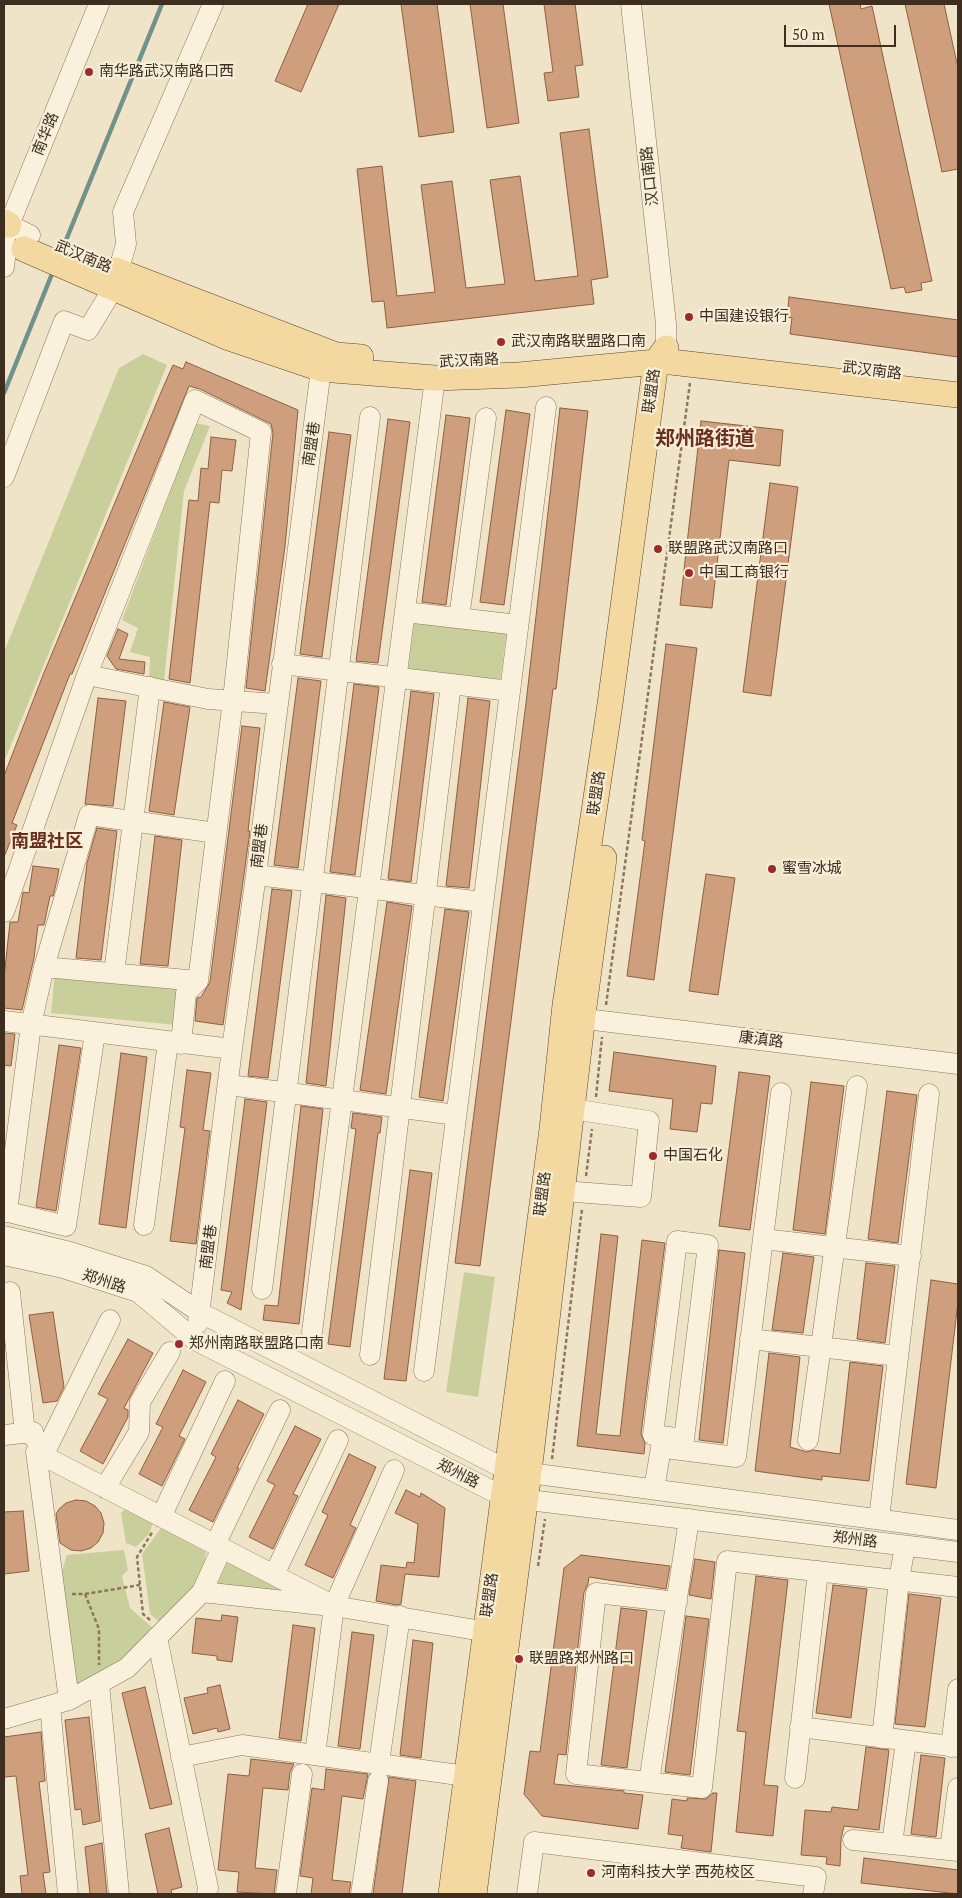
<!DOCTYPE html>
<html>
<head>
<meta charset="utf-8">
<style>
	body { margin:0 }
	#map { position:relative; width:962px; height:1898px; overflow:hidden; background:#f0e4c8; font-family:"PT Serif",serif }
	canvas { display:block }
	.frame { position:absolute; inset:0; border:5px solid #3d2e20; pointer-events:none }
	.scale { position:absolute; left:784px; top:25px; width:112px; height:22px; box-sizing:border-box; border:2px solid #3d2e20; border-top:0; padding-left:6px; font-size:15px; line-height:18px; white-space:nowrap; color:#3d2e20; -webkit-text-stroke:4px #f7eed8; paint-order:stroke }
</style>
</head>
<body>
<div id="map">
<canvas width="962" height="1898"></canvas>
<div class="frame"></div>
<div class="scale">50 m</div>
</div>
<script>
const ctx = document.querySelector('canvas').getContext('2d');
ctx.lineJoin = 'round';
function fill(path, color) { ctx.fillStyle = color; ctx.fill(path, 'evenodd'); }
const shape = rows => new Path2D(rows.map(r => 'M' + r).join(''));
function strokePath(path, color, width, dash) { ctx.strokeStyle = color; ctx.lineWidth = width; ctx.lineCap = dash ? 'butt' : 'round'; ctx.setLineDash(dash || []); ctx.stroke(path); }
function label(font, color, halo, rows, align = 'center') {
  ctx.font = font + ' "PT Serif","Noto Sans SC",serif'; ctx.lineWidth = 4.5; ctx.setLineDash([]); ctx.textBaseline = 'middle'; ctx.strokeStyle = halo; ctx.fillStyle = color; for (const [text, x, y, turn = 0] of rows) {
    ctx.save(); ctx.translate(x, y); ctx.rotate((+turn || 0) * Math.PI / 180); ctx.textAlign = isNaN(turn) ? turn : align; if (halo) ctx.strokeText(text, 0, 0); ctx.fillText(text, 0, 0); ctx.restore();
  }
}
fill(shape([
	[143,354,167,365,4,762,4,652,119,368],
	[196,423,210,426,184,491,164,681,149,679,150,657,130,652,138,628,122,620],
	[415,617,507,628,500,682,408,670],
	[55,972,181,984,177,1025,51,1013],
	[464,1272,495,1277,478,1397,446,1392],
	[126,1508,153,1523,149,1534,136,1547,126,1543,121,1513],
	[161,1528,206,1552,203,1576,162,1624,150,1614,142,1554],
	[124,1550,128,1570,122,1576,130,1608,155,1630,123,1663,72,1690,57,1587,67,1555],
	[227,1562,288,1590,216,1587]
]), '#c9cf9b');
strokePath(shape([
	[60,255,162,4],
	[4,393,54,269]
]), '#6f938a', 4.5);
const building = shape([
	[308,4,339,4,301,92,275,81,308,4],
	[401,4,437,4,454,132,419,137,401,4],
	[470,4,503,4,519,123,487,128,470,4],
	[544,4,575,4,583,65,575,66,579,97,548,101,544,73,553,72,544,4],
	[829,4,860,4,861,9,872,6,932,281,921,283,922,290,906,293,904,287,891,289,829,4],
	[905,4,944,4,958,68,958,169,942,172,905,4],
	[589,129,608,277,591,280,594,304,387,328,384,301,372,302,357,169,382,166,397,296,435,292,421,185,452,181,466,288,505,284,490,180,520,176,535,281,578,276,560,133,589,129],
	[789,297,958,320,958,357,790,334,792,318,787,317,789,297],
	[186,362,298,410,285,546,265,691,246,688,273,433,271,424,200,389,189,386,72,674,70,674,12,823,17,825,4,857,4,776,43,675,162,390,173,365,183,369,186,362],
	[560,408,588,411,556,689,553,689,480,1266,455,1263,526,703,560,408],
	[506,410,530,414,504,605,480,602,506,410],
	[446,415,470,418,446,605,422,602,446,415],
	[388,419,410,422,378,663,356,661,388,419],
	[701,421,783,430,780,466,729,460,712,608,680,605,701,421],
	[329,432,351,435,322,657,300,654,329,432],
	[211,437,236,440,232,471,222,470,219,503,210,502,190,683,169,679,189,500,198,501,201,468,208,469,211,437],
	[770,483,798,487,771,696,743,692,770,483],
	[118,629,128,634,119,659,145,662,144,674,116,669,107,656,118,629],
	[666,644,697,648,654,980,627,976,645,841,642,840,666,644],
	[298,678,321,681,298,868,274,865,298,678],
	[354,684,379,687,355,875,330,872,354,684],
	[411,691,434,694,411,882,388,879,411,691],
	[98,698,126,701,113,806,85,804,98,698],
	[468,698,490,701,469,888,446,886,468,698],
	[164,702,190,707,174,815,149,811,164,702],
	[242,726,260,728,248,831,250,831,223,1025,195,1021,197,998,201,997,210,982,242,726],
	[97,828,117,831,101,960,76,958,87,863,97,828],
	[155,836,182,840,168,966,140,964,155,836],
	[33,866,59,869,57,880,53,896,50,896,44,925,38,925,34,958,22,1010,4,1008,4,978,10,922,18,922,23,892,29,893,33,866],
	[706,874,735,878,718,995,689,991,706,874],
	[272,889,292,891,268,1078,248,1076,272,889],
	[326,895,346,898,326,1086,306,1083,326,895],
	[387,902,412,906,386,1094,360,1090,387,902],
	[445,909,469,912,443,1101,419,1097,445,909],
	[4,1033,15,1034,11,1066,4,1065,4,1033],
	[59,1045,81,1048,56,1211,36,1207,59,1045],
	[614,1052,716,1066,712,1104,701,1103,697,1132,670,1129,673,1099,609,1091,614,1052],
	[121,1053,147,1057,126,1228,99,1224,121,1053],
	[187,1070,211,1073,203,1130,210,1131,196,1244,170,1241,185,1128,180,1127,187,1070],
	[739,1072,770,1076,750,1230,719,1226,739,1072],
	[811,1082,844,1086,825,1234,793,1230,811,1082],
	[887,1091,917,1095,898,1243,868,1239,887,1091],
	[245,1099,267,1102,241,1310,227,1303,232,1292,221,1290,245,1099],
	[301,1106,323,1109,299,1324,263,1320,265,1305,278,1306,301,1106],
	[353,1113,382,1117,380,1133,378,1133,350,1347,328,1344,356,1129,351,1128,353,1113],
	[410,1170,432,1173,406,1381,384,1379,410,1170],
	[601,1234,618,1236,596,1434,620,1436,642,1240,665,1243,641,1434,645,1443,644,1454,577,1446,601,1234],
	[719,1250,745,1253,723,1443,699,1440,719,1250],
	[783,1253,814,1257,803,1333,772,1330,783,1253],
	[866,1263,895,1266,885,1343,857,1339,866,1263],
	[931,1280,958,1284,958,1302,936,1488,906,1484,931,1280],
	[53,1312,64,1387,57,1401,43,1403,29,1315,53,1312],
	[128,1339,153,1353,124,1408,128,1410,128,1417,103,1464,80,1451,108,1399,98,1394,128,1339],
	[769,1353,800,1357,790,1447,807,1452,813,1450,840,1454,850,1362,883,1366,869,1481,822,1476,822,1480,755,1471,769,1353],
	[183,1370,206,1382,179,1436,185,1439,162,1486,139,1474,163,1427,156,1424,183,1370],
	[238,1400,264,1414,237,1468,239,1468,213,1522,189,1510,216,1457,211,1454,238,1400],
	[295,1426,321,1439,293,1494,298,1496,273,1549,249,1537,275,1485,267,1481,295,1426],
	[349,1454,376,1467,350,1525,356,1528,333,1578,305,1565,328,1515,322,1512,349,1454],
	[406,1490,420,1497,421,1493,445,1508,439,1577,405,1574,401,1604,397,1605,376,1601,381,1565,406,1568,407,1562,414,1563,418,1524,395,1513,406,1490],
	[76,1500,86,1501,95,1506,101,1513,104,1523,103,1533,98,1542,91,1548,81,1551,71,1550,60,1543,56,1514,59,1509,66,1503,76,1500],
	[23,1511,29,1571,4,1574,4,1512,23,1511],
	[581,1555,670,1566,666,1589,589,1577,588,1584,584,1592,566,1755,558,1754,554,1784,624,1791,624,1793,643,1795,638,1829,542,1816,524,1794,530,1751,540,1752,564,1568,581,1555],
	[695,1559,715,1562,711,1599,689,1595,695,1559],
	[756,1576,788,1580,764,1785,778,1786,773,1836,736,1832,746,1732,737,1731,756,1576],
	[833,1585,867,1589,851,1718,816,1713,833,1585],
	[909,1594,941,1598,925,1727,895,1724,909,1594],
	[621,1608,647,1611,627,1768,601,1765,621,1608],
	[222,1615,238,1617,232,1662,217,1660,217,1656,192,1653,196,1618,221,1621,222,1615],
	[686,1616,709,1619,690,1775,665,1772,686,1616],
	[293,1625,315,1628,301,1741,279,1738,293,1625],
	[352,1632,374,1635,360,1749,338,1746,352,1632],
	[413,1640,433,1643,421,1758,400,1755,413,1640],
	[220,1685,230,1729,218,1732,217,1728,193,1734,184,1698,208,1693,207,1688,220,1685],
	[145,1687,172,1804,150,1809,122,1693,145,1687],
	[89,1717,100,1821,83,1825,81,1809,75,1810,65,1720,89,1717],
	[41,1732,45,1781,39,1782,50,1872,43,1873,46,1894,22,1894,20,1876,28,1875,16,1776,4,1777,4,1737,41,1732],
	[866,1747,889,1750,879,1830,844,1826,841,1839,840,1866,826,1864,827,1857,801,1855,805,1810,831,1812,832,1807,858,1810,866,1747],
	[921,1755,945,1758,936,1837,911,1834,921,1755],
	[251,1759,294,1764,290,1772,288,1790,263,1788,255,1868,277,1870,274,1894,237,1892,239,1872,218,1870,228,1774,249,1776,251,1759],
	[326,1769,368,1774,363,1799,342,1796,332,1880,351,1882,349,1894,311,1894,313,1878,300,1876,312,1788,324,1790,326,1769],
	[389,1777,416,1781,402,1894,373,1894,389,1777],
	[713,1793,717,1793,711,1852,681,1848,683,1836,668,1834,672,1799,687,1801,687,1798,706,1799,713,1793],
	[169,1828,182,1887,171,1890,172,1894,158,1894,145,1834,169,1828],
	[102,1843,107,1894,90,1894,85,1847,102,1843],
	[864,1858,958,1870,958,1894,861,1883,864,1858]
]);
fill(building, '#cf9f7d');
strokePath(building, '#8d5f41', 1);
const minor = shape([
	[631,4,666,324,666,348],
	[9,225,30,235],
	[4,267,5,258,4,241,9,225,99,4],
	[4,477,64,321,88,330,114,287,126,244,123,212,213,4],
	[405,612,518,625],
	[459,618,486,418],
	[282,664,510,691],
	[87,675,208,699,277,704],
	[256,875,483,902],
	[4,912,87,675,195,400,261,432,233,700,198,981,186,993,181,1044],
	[44,967,198,981],
	[114,973,150,687],
	[569,1017,958,1064],
	[4,1021,232,1049],
	[229,1085,456,1115],
	[563,1191,641,1197,649,1121,573,1109],
	[4,1211,66,1226,95,1033],
	[7,1212,31,1025,44,967,89,815,216,833],
	[144,1225,168,1042],
	[4,1236,70,1252,146,1276,201,1313,507,1470,958,1530],
	[763,1239,911,1256],
	[677,1241,708,1245,684,1439,653,1435,677,1241],
	[4,1255,63,1268,138,1292,195,1340,504,1497,958,1552],
	[262,1289,370,417],
	[10,1292,25,1433],
	[198,1323,232,1049,256,875,321,369,327,356],
	[312,1332,435,378],
	[750,1339,898,1356],
	[370,1355,451,684],
	[424,1371,546,407],
	[4,1435,33,1432,34,1438],
	[808,1440,857,1086],
	[665,1448,736,1457,781,1093],
	[43,1456,110,1320],
	[105,1488,139,1432,140,1402,170,1352],
	[654,1489,663,1436],
	[161,1517,225,1381],
	[879,1519,929,1094],
	[215,1545,280,1410],
	[274,1575,338,1440],
	[202,1592,322,1605],
	[677,1602,596,1593,576,1774,702,1788,727,1561,958,1587],
	[157,1637,208,1888,207,1894],
	[99,1684,119,1894],
	[69,1700,36,1452,334,1606,476,1630,485,1630],
	[50,1706,68,1894],
	[4,1719,69,1700,127,1668,202,1592,222,1548],
	[800,1727,958,1747],
	[882,1738,899,1580,905,1546],
	[951,1747,958,1689],
	[315,1755,334,1606,394,1470],
	[181,1757,242,1745,466,1776],
	[379,1763,400,1616],
	[795,1778,818,1571],
	[649,1782,689,1519],
	[853,1840,958,1851],
	[892,1844,906,1741],
	[950,1850,958,1788],
	[286,1894,302,1774],
	[361,1894,378,1781],
	[527,1894,534,1842,816,1877,813,1894]
]);
const major = shape([
	[4,222,9,225],
	[24,249,229,338,321,369,435,378,519,375,656,362,671,362,958,395],
	[115,270,328,352,336,355,361,357],
	[451,1894,552,1129,565,1005,610,704,656,362,666,348],
	[474,1894,529,1472,584,1007,604,858]
]);
strokePath(minor, '#8d765c', 21);
strokePath(major, '#5b4430', 26);
strokePath(shape([
	[606,1005,690,383],
	[596,1097,602,1037],
	[586,1176,592,1129],
	[552,1459,582,1209],
	[538,1566,545,1519],
	[72,1594,85,1594,140,1585],
	[85,1594,99,1629,99,1665],
	[150,1620,143,1614,137,1557,153,1531]
]), '#8d765c', 2.5, [4, 2.5]);
strokePath(minor, '#faf1dc', 20);
strokePath(major, '#f3d9a0', 25);
for (const [x, y, r, color] of [
	[89,72,5,"#9e2a2b"],
	[689,317,5,"#9e2a2b"],
	[501,342,5,"#9e2a2b"],
	[658,549,5,"#9e2a2b"],
	[689,573,5,"#9e2a2b"],
	[772,869,5,"#9e2a2b"],
	[653,1156,5,"#9e2a2b"],
	[179,1344,5,"#9e2a2b"],
	[519,1659,5,"#9e2a2b"],
	[591,1873,5,"#9e2a2b"]
]) { const dot = new Path2D(); dot.arc(x, y, r, 0, 2 * Math.PI); ctx.fillStyle = color; ctx.fill(dot); strokePath(dot, '#f7eed8', 2); }
label('15px', '#3d2e20', '#f7eed8', [
	["南华路武汉南路口西",99,72],
	["中国建设银行",699,317],
	["武汉南路联盟路口南",511,342],
	["联盟路武汉南路口",668,549],
	["中国工商银行",699,573],
	["蜜雪冰城",782,869],
	["中国石化",663,1156],
	["郑州南路联盟路口南",189,1344],
	["联盟路郑州路口",529,1659],
	["河南科技大学 西苑校区",601,1873]
], 'left');
label('15px', '#3d2e20', '#f7eed8', [
	["南华路",46,134,-68],
	["汉口南路",650,176,-96],
	["武汉南路",83,257,23],
	["武汉南路",469,361,-3],
	["武汉南路",872,371,7],
	["联盟路",652,391,-82],
	["南盟巷",312,444,-82],
	["联盟路",597,793,-82],
	["南盟巷",260,846,-83],
	["康滇路",761,1040,7],
	["联盟路",543,1194,-83],
	["南盟巷",209,1247,-83],
	["郑州路",104,1282,18],
	["郑州路",458,1474,27],
	["郑州路",855,1540,7],
	["联盟路",490,1595,-82]
]);
label('bold 18px', '#6b2e1e', '#f7eed8', [
	["南盟社区",47,842]
]);
label('bold 20px', '#6b2e1e', '#f7eed8', [
	["郑州路街道",705,439]
]);
</script>
</body>
</html>
